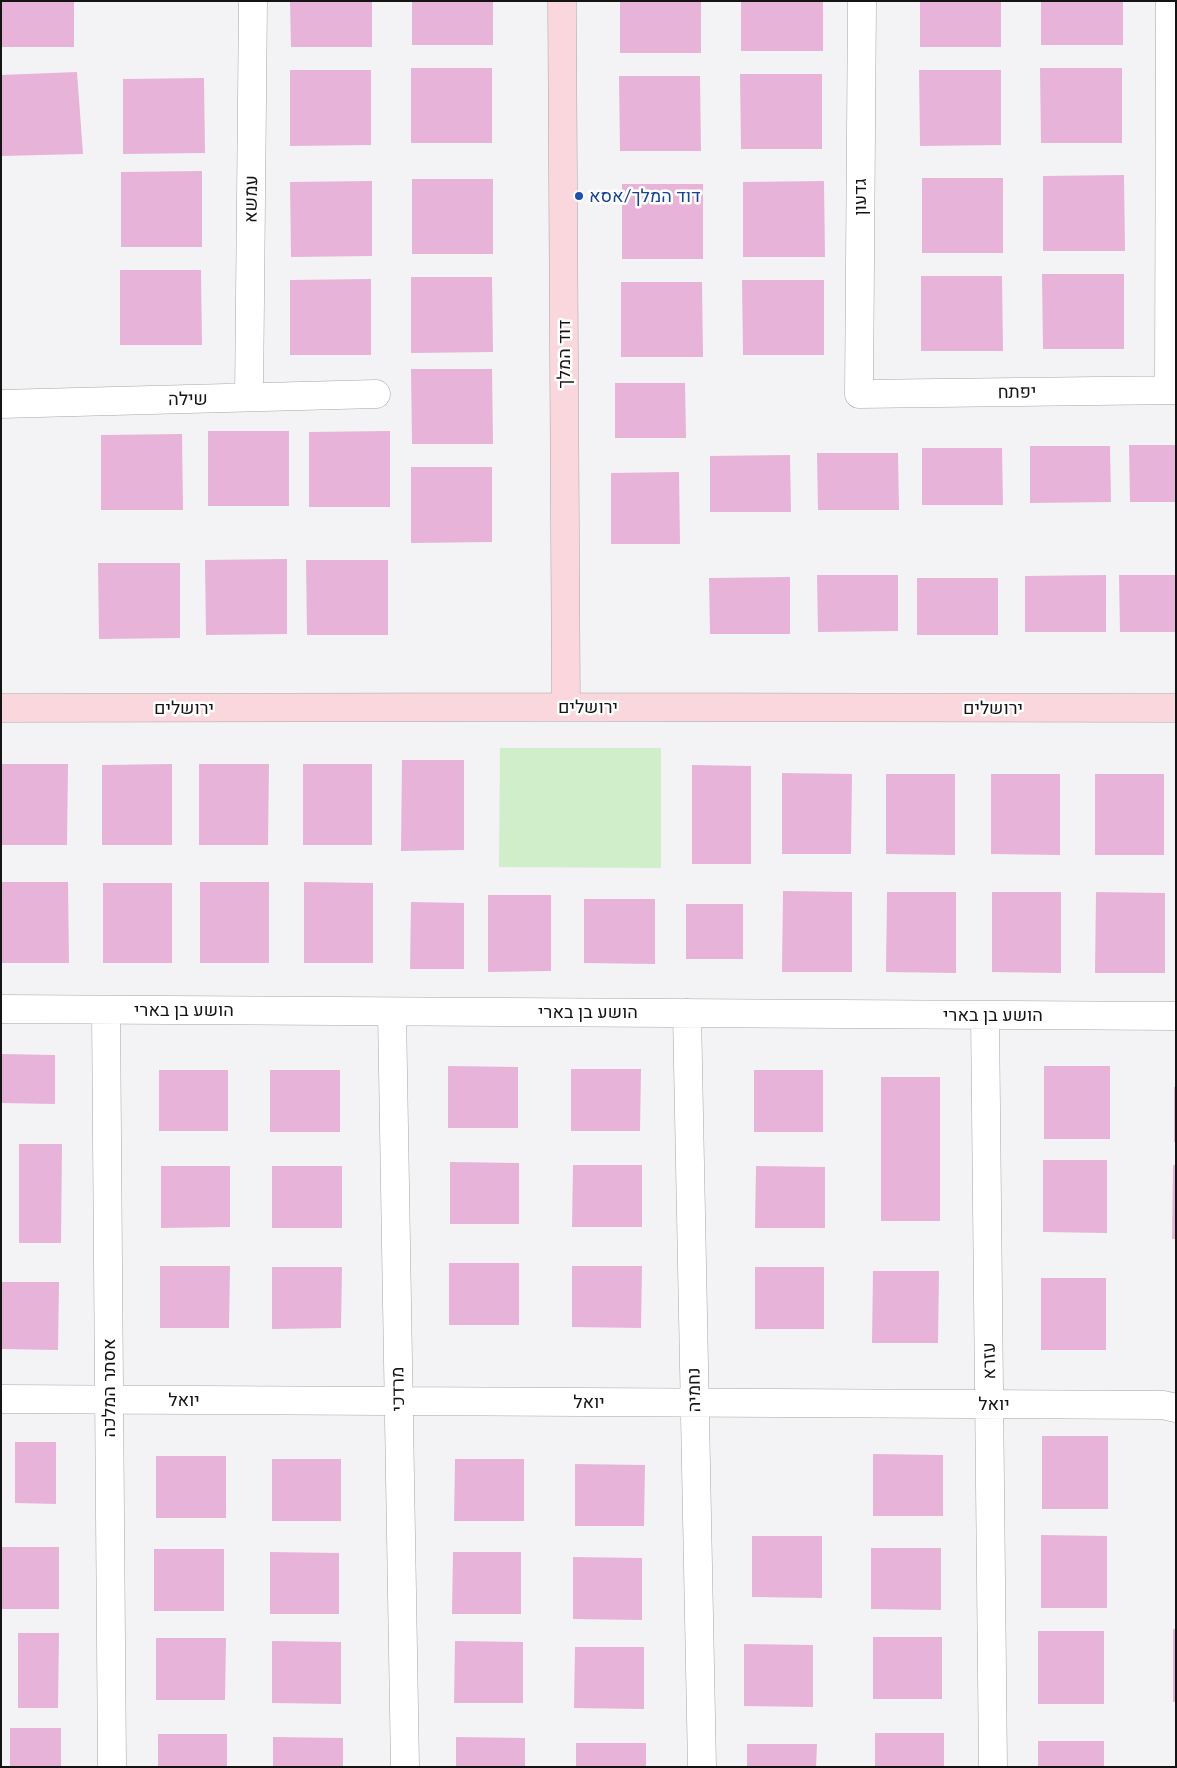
<!DOCTYPE html>
<html>
<head>
<meta charset="utf-8">
<style>
	body { margin:0 }
	#map { position:relative; width:1177px; height:1768px; overflow:hidden; background:#f3f3f5; font-family:Lato,sans-serif }
	canvas { display:block }
	.frame { position:absolute; inset:0; border:2px solid #141414; pointer-events:none }
</style>
</head>
<body>
<div id="map">
<canvas width="1177" height="1768"></canvas>
<div class="frame"></div>
</div>
<script>
const ctx = document.querySelector('canvas').getContext('2d');
ctx.lineJoin = 'round';
function fill(path, color) { ctx.fillStyle = color; ctx.fill(path, 'evenodd'); }
const shape = rows => new Path2D(rows.map(r => 'M' + r).join(''));
function strokePath(path, color, width, dash) { ctx.strokeStyle = color; ctx.lineWidth = width; ctx.lineCap = dash ? 'butt' : 'round'; ctx.setLineDash(dash || []); ctx.stroke(path); }
function label(font, color, halo, rows, align = 'center') {
  ctx.font = font + ' Lato,Heebo,sans-serif'; ctx.lineWidth = 5; ctx.setLineDash([]); ctx.textBaseline = 'middle'; ctx.strokeStyle = halo; ctx.fillStyle = color; for (const [text, x, y, turn = 0] of rows) {
    ctx.save(); ctx.translate(x, y); ctx.rotate((+turn || 0) * Math.PI / 180); ctx.textAlign = isNaN(turn) ? turn : align; if (halo) ctx.strokeText(text, 0, 0); ctx.fillText(text, 0, 0); ctx.restore();
  }
}
fill(shape([
	[500,748,661,748,661,868,499,867]
]), '#d0eec9');
fill(shape([
	[1,1,74,1,74,47,1,47],
	[290,1,372,1,372,47,291,47],
	[412,1,493,1,493,45,412,45],
	[620,1,701,1,701,53,620,53],
	[741,1,823,1,823,51,741,51],
	[920,1,1001,1,1001,47,920,47],
	[1041,1,1123,1,1123,45,1041,45],
	[411,68,492,68,492,143,411,143],
	[1040,68,1122,68,1122,143,1041,143],
	[290,70,371,70,371,145,290,146],
	[919,70,1001,70,1001,145,920,146],
	[77,72,83,154,1,156,1,75],
	[740,74,822,74,822,149,741,149],
	[619,76,700,76,701,151,620,151],
	[204,78,205,153,123,154,123,79],
	[202,171,202,247,121,247,121,172],
	[1124,175,1125,251,1043,251,1043,176],
	[922,178,1003,178,1003,253,922,253],
	[412,179,493,179,493,254,412,254],
	[372,181,372,256,291,257,290,182],
	[824,181,825,257,743,257,743,182],
	[622,184,703,184,703,259,622,259],
	[120,270,201,270,202,345,120,345],
	[1042,274,1124,274,1124,349,1043,349],
	[921,276,1002,276,1003,351,921,351],
	[411,277,492,277,493,352,411,353],
	[371,279,371,355,290,355,290,280],
	[742,280,824,280,824,355,743,355],
	[621,282,702,282,703,357,621,357],
	[411,369,492,369,493,444,412,444],
	[615,383,685,383,686,438,615,438],
	[208,431,289,431,289,506,208,506],
	[390,431,390,507,309,507,309,432],
	[182,434,183,510,101,510,101,435],
	[1129,445,1176,445,1176,502,1130,502],
	[1030,446,1110,446,1111,502,1030,503],
	[922,448,1002,448,1003,505,922,505],
	[817,453,898,453,899,510,818,510],
	[790,455,791,512,710,512,710,456],
	[411,467,492,467,492,542,411,543],
	[679,472,680,544,611,544,611,473],
	[287,559,287,634,206,635,205,560],
	[306,560,388,560,388,635,307,635],
	[98,563,180,563,180,638,99,639],
	[817,575,898,575,898,631,818,632],
	[1106,575,1106,632,1025,632,1025,576],
	[1119,575,1176,575,1176,632,1120,632],
	[790,577,790,634,710,634,709,578],
	[917,578,998,578,998,635,917,635],
	[402,760,464,760,464,850,401,851],
	[1,764,68,764,67,845,1,845],
	[172,764,172,845,102,845,102,765],
	[199,764,269,764,268,845,199,845],
	[303,764,372,764,372,845,303,845],
	[692,765,751,766,751,864,692,864],
	[782,773,852,774,851,854,782,854],
	[886,774,955,774,955,855,886,854],
	[991,774,1060,774,1060,855,991,854],
	[1095,774,1164,774,1164,855,1095,855],
	[1,882,68,882,69,963,1,963],
	[200,882,269,882,269,963,200,963],
	[304,882,373,883,373,963,304,963],
	[103,883,172,883,172,963,103,963],
	[783,891,852,892,852,972,782,972],
	[887,892,956,892,956,973,886,972],
	[992,892,1061,892,1061,973,992,972],
	[1096,892,1165,893,1165,973,1095,973],
	[488,895,551,895,551,971,488,972],
	[584,899,655,899,655,964,584,963],
	[411,902,464,903,464,969,410,969],
	[686,904,743,904,743,959,686,959],
	[1,1054,55,1055,55,1104,1,1103],
	[448,1066,518,1067,518,1128,448,1128],
	[1044,1066,1110,1066,1110,1139,1044,1139],
	[571,1069,641,1069,640,1131,571,1131],
	[159,1070,228,1070,228,1131,159,1131],
	[270,1070,340,1070,340,1132,270,1132],
	[754,1070,823,1070,823,1132,754,1132],
	[881,1077,940,1077,940,1221,881,1221],
	[1174,1087,1176,1087,1176,1142,1174,1142],
	[19,1144,62,1144,61,1243,19,1243],
	[1043,1160,1107,1160,1107,1233,1043,1232],
	[450,1162,519,1163,519,1224,450,1224],
	[573,1165,642,1165,642,1227,572,1227],
	[1173,1165,1176,1165,1176,1239,1172,1239],
	[161,1166,230,1166,230,1227,161,1228],
	[272,1166,342,1166,342,1228,272,1228],
	[756,1166,825,1167,825,1228,755,1228],
	[449,1263,519,1263,519,1325,449,1325],
	[160,1266,230,1266,229,1328,160,1328],
	[572,1266,642,1266,641,1328,572,1327],
	[272,1267,342,1267,341,1328,272,1329],
	[755,1267,824,1267,824,1329,755,1329],
	[873,1271,939,1271,938,1343,872,1343],
	[1041,1278,1106,1278,1106,1350,1041,1350],
	[1,1282,59,1282,58,1350,1,1349],
	[1042,1436,1108,1436,1108,1509,1042,1509],
	[15,1442,56,1442,56,1504,15,1503],
	[873,1454,943,1455,943,1516,873,1516],
	[156,1456,226,1456,226,1518,156,1518],
	[272,1459,341,1459,341,1521,272,1521],
	[455,1459,524,1459,524,1521,454,1521],
	[575,1464,645,1465,644,1526,575,1526],
	[1041,1535,1107,1536,1107,1608,1041,1608],
	[752,1536,822,1536,822,1598,752,1597],
	[1,1547,59,1547,59,1609,1,1609],
	[871,1548,941,1548,941,1610,871,1609],
	[154,1549,224,1549,224,1611,154,1611],
	[270,1552,339,1553,339,1614,270,1614],
	[453,1552,521,1552,521,1614,452,1614],
	[573,1557,642,1558,642,1620,573,1619],
	[1173,1629,1176,1629,1176,1702,1173,1702],
	[1038,1631,1104,1631,1104,1704,1038,1704],
	[18,1633,59,1633,58,1708,18,1708],
	[873,1637,942,1637,942,1699,873,1699],
	[156,1638,226,1638,225,1700,156,1700],
	[272,1641,341,1642,341,1704,272,1703],
	[455,1641,523,1642,523,1703,454,1703],
	[744,1644,813,1645,813,1707,744,1706],
	[575,1647,644,1647,644,1709,574,1708],
	[10,1728,61,1728,61,1767,10,1767],
	[875,1733,944,1733,944,1767,875,1767],
	[158,1734,227,1734,227,1767,158,1767],
	[273,1737,343,1738,343,1767,273,1767],
	[456,1737,525,1738,525,1767,456,1767],
	[1038,1741,1104,1741,1104,1767,1038,1767],
	[576,1743,646,1743,646,1767,576,1767],
	[747,1744,817,1744,816,1767,747,1767]
]), '#e7b3d8');
const street = shape([
	[862,1,859,394,1176,390],
	[1169,390,1170,1],
	[249,397,253,1],
	[1,404,376,394],
	[1,1009,1176,1016],
	[106,1010,112,1767],
	[392,1012,405,1767],
	[687,1013,702,1767],
	[985,1015,993,1767],
	[1,1399,1163,1405,1176,1408]
]);
const secondary = shape([
	[562,1,566,707],
	[1,708,566,707,1176,708]
]);
strokePath(street, '#a6a6a9', 29);
strokePath(secondary, '#a6a6a9', 29);
strokePath(street, '#fff', 28);
strokePath(secondary, '#fad6dd', 28);
for (const [x, y, r, color] of [
	[579,196,5,"#1a4fb4"]
]) { const dot = new Path2D(); dot.arc(x, y, r, 0, 2 * Math.PI); ctx.fillStyle = color; ctx.fill(dot); strokePath(dot, '#fff', 2); }
label('18px', '#164399', '#fff', [
	["דוד המלך/אסא",589,196]
], 'left');
label('18px', '#141414', '#fff', [
	["גדעון",860,197,-90],
	["עמשא",251,199,-89],
	["דוד המלך",564,354,-90],
	["יפתח",1017,392,-1],
	["שילה",188,399,-1],
	["ירושלים",588,707],
	["ירושלים",184,708],
	["ירושלים",993,708],
	["הושע בן בארי",184,1010],
	["הושע בן בארי",588,1012],
	["הושע בן בארי",993,1015],
	["עזרא",989,1361,-91],
	["אסתר המלכה",109,1388,-90],
	["מרדכי",398,1389,-91],
	["נחמיה",694,1390,-91],
	["יואל",184,1400],
	["יואל",589,1402],
	["יואל",994,1404]
]);
</script>
</body>
</html>
